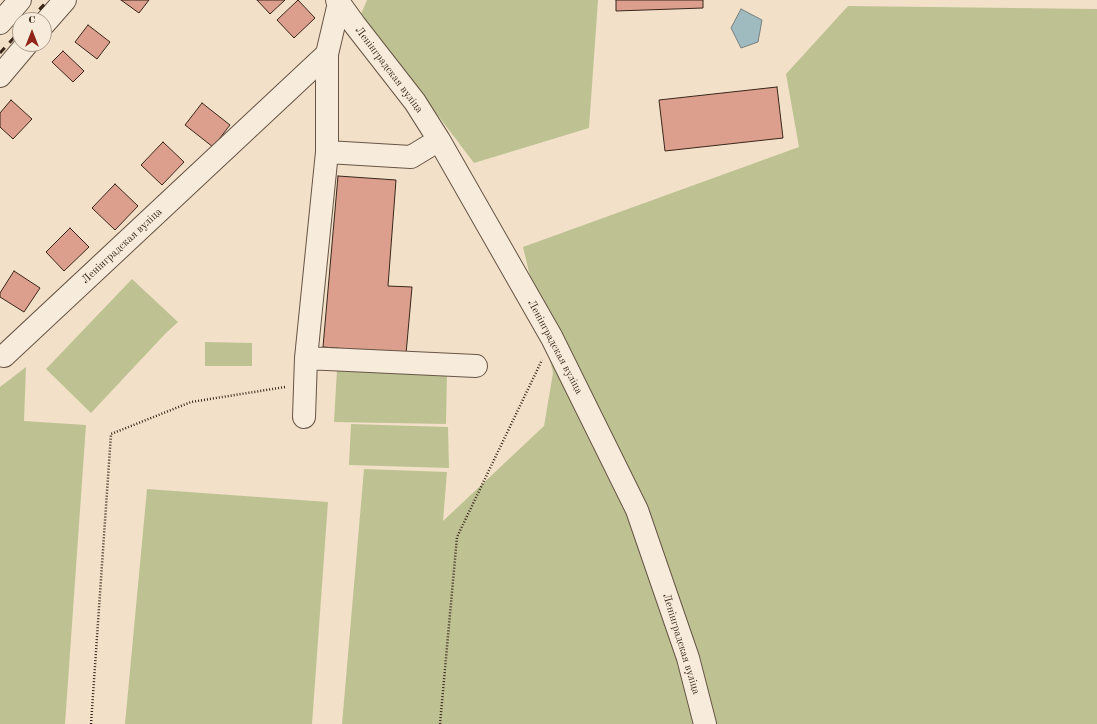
<!DOCTYPE html>
<html>
<head>
<meta charset="utf-8">
<style>
	body { margin:0 }
	#map { position:relative; width:1097px; height:724px; overflow:hidden; background:#f2e1c8; font-family:"Old Standard TT",serif }
	canvas { display:block }
	.north { position:absolute; left:12px; top:12px; width:40px; height:40px; box-sizing:border-box; background:#f7ecdb; border:1px solid #ab9d8e; border-radius:50%; rotate:0deg; font-size:11px; font-weight:700; line-height:16px; text-align:center; color:#39261b }
	.north::after { content:''; display:block; margin:auto; width:14px; height:18px; background:#8f2418; clip-path:polygon(50% 0,100% 100%,50% 72%,0 100%) }
</style>
</head>
<body>
<div id="map">
<canvas width="1097" height="724"></canvas>
<div class="north">С</div>
</div>
<script>
const ctx = document.querySelector('canvas').getContext('2d');
ctx.lineJoin = 'round';
function fill(path, color) { ctx.fillStyle = color; ctx.fill(path, 'evenodd'); }
const shape = rows => new Path2D(rows.map(r => 'M' + r).join(''));
function strokePath(path, color, width, dash) { ctx.strokeStyle = color; ctx.lineWidth = width; ctx.lineCap = dash ? 'butt' : 'round'; ctx.setLineDash(dash || []); ctx.stroke(path); }
function label(font, color, halo, rows, align = 'center') {
  ctx.font = font + ' "Old Standard TT",serif'; ctx.lineWidth = 3; ctx.setLineDash([]); ctx.textBaseline = 'middle'; ctx.strokeStyle = halo; ctx.fillStyle = color; for (const [text, x, y, turn = 0] of rows) {
    ctx.save(); ctx.translate(x, y); ctx.rotate((+turn || 0) * Math.PI / 180); ctx.textAlign = isNaN(turn) ? turn : align; if (halo) ctx.strokeText(text, 0, 0); ctx.fillText(text, 0, 0); ctx.restore();
  }
}
fill(shape([
	[367,0,598,0,589,128,474,163,361,14],
	[848,6,1097,9,1097,724,342,724,364,469,447,472,443,521,544,426,553,373,523,247,799,147,786,74],
	[132,279,178,322,165,334,91,413,46,369],
	[205,342,252,343,252,366,205,366],
	[26,367,24,421,86,425,65,724,0,724,0,387],
	[337,369,447,373,446,424,334,422],
	[351,424,448,427,449,468,349,465],
	[147,489,328,502,312,724,125,724]
]), '#bec293');
const water = shape([
	[741,9,762,20,758,42,741,48,731,28,741,9]
]);
fill(water, '#9fbbc0');
strokePath(water, '#767f7e', 1);
const building = shape([
	[121,0,149,0,139,13,121,0],
	[257,0,285,0,270,14,257,0],
	[298,0,315,18,294,38,277,20,298,0],
	[616,0,703,0,703,8,616,11,616,0],
	[88,25,110,42,97,59,75,42,88,25],
	[63,51,84,71,73,82,52,62,63,51],
	[777,87,783,138,665,151,659,100,777,87],
	[11,100,32,119,13,139,0,127,0,113,11,100],
	[202,103,230,125,213,147,185,125,202,103],
	[163,142,184,162,162,185,141,165,163,142],
	[338,176,396,180,388,286,412,287,406,354,323,347,338,176],
	[115,184,138,206,115,230,92,208,115,184],
	[70,228,89,247,64,271,46,252,70,228],
	[14,271,40,288,24,312,0,297,0,293,14,271]
]);
fill(building, '#dc9f8d');
strokePath(building, '#39261b', 1);
const minor = shape([
	[337,0,355,25,415,102,439,140,552,338,637,510,688,658,705,724],
	[0,23,20,0],
	[44,24,65,0],
	[0,76,27,44],
	[327,152,411,157,439,140],
	[4,356,327,54],
	[306,358,476,366],
	[304,417,306,358,327,152,327,54,339,3]
]);
strokePath(minor, '#675546', 24);
strokePath(shape([
	[91,724,111,434,191,402,285,387],
	[440,724,457,537,542,360]
]), '#39261b', 2.5, [1, 2]);
strokePath(minor, '#f7ecdb', 22);
strokePath(shape([
	[30,20,48,0],
	[0,53,20,31]
]), '#39261b', 3, [7, 7]);
label('11px', '#39261b', '#f7ecdb', [
	["Ленінградская вуліца",389,70,53],
	["Ленінградская вуліца",122,246,-43],
	["Ленінградская вуліца",555,347,62],
	["Ленінградская вуліца",681,644,73]
]);
</script>
</body>
</html>
